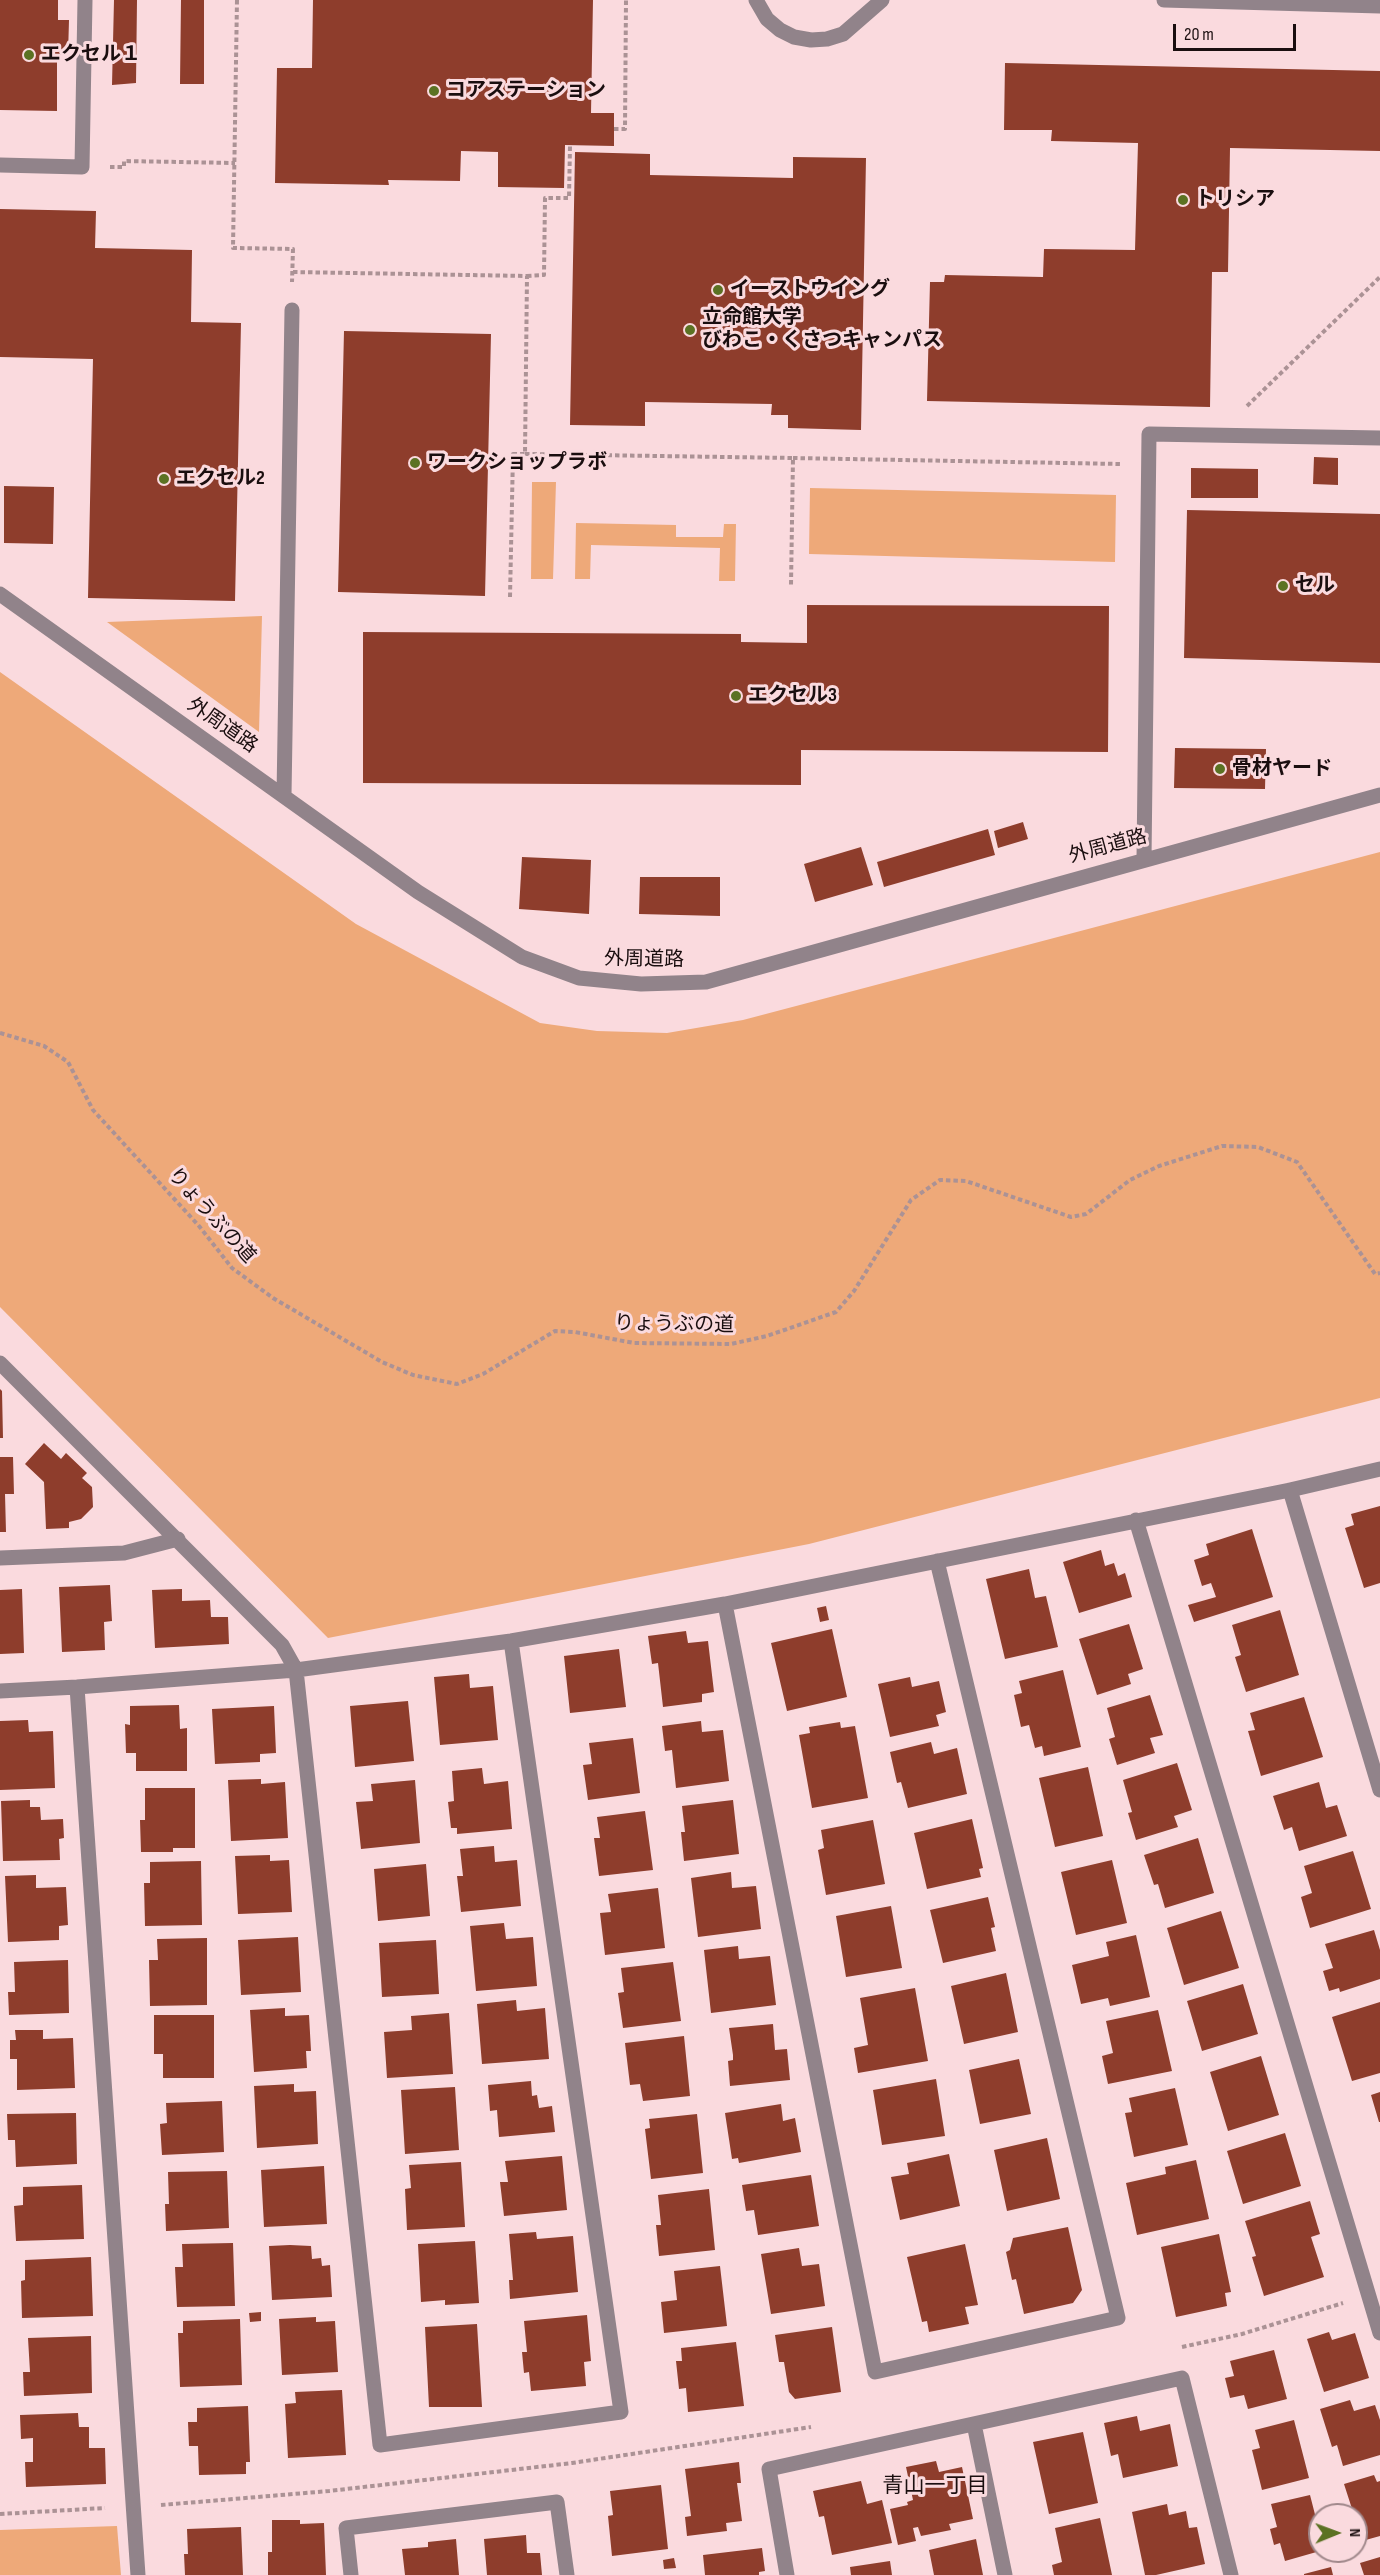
<!DOCTYPE html>
<html>
<head>
<meta charset="utf-8">
<style>
	body { margin:0 }
	#map { position:relative; width:1380px; height:2575px; overflow:hidden; background:#fadade; font-family:"Sofia Sans Condensed",sans-serif }
	canvas { display:block }
	.north { position:absolute; left:1308px; top:2503px; width:60px; height:60px; box-sizing:border-box; background:#fadade; border:2px solid #a0888b; border-radius:50%; rotate:89deg; font-size:16px; font-weight:700; line-height:24px; text-align:center; color:#1a0e0f }
	.north::after { content:''; display:block; margin:auto; width:21px; height:27px; background:#5b7223; clip-path:polygon(50% 0,100% 100%,50% 72%,0 100%) }
	.scale { position:absolute; left:1173px; top:24px; width:123px; height:27px; box-sizing:border-box; border:3px solid #1a0e0f; border-top:0; padding-left:8px; font-size:18px; line-height:21px; white-space:nowrap; color:#1a0e0f; -webkit-text-stroke:4px #fadade; paint-order:stroke }
</style>
</head>
<body>
<div id="map">
<canvas width="1380" height="2575"></canvas>
<div class="north">N</div>
<div class="scale">20 m</div>
</div>
<script>
const ctx = document.querySelector('canvas').getContext('2d');
ctx.lineJoin = 'round';
function fill(path, color) { ctx.fillStyle = color; ctx.fill(path, 'evenodd'); }
const shape = rows => new Path2D(rows.map(r => 'M' + r).join(''));
function strokePath(path, color, width, dash) { ctx.strokeStyle = color; ctx.lineWidth = width; ctx.lineCap = dash ? 'butt' : 'round'; ctx.setLineDash(dash || []); ctx.stroke(path); }
function label(font, color, halo, rows, align = 'center') {
  ctx.font = font + ' "Sofia Sans Condensed","Noto Sans JP",sans-serif'; ctx.lineWidth = 6; ctx.setLineDash([]); ctx.textBaseline = 'middle'; ctx.strokeStyle = halo; ctx.fillStyle = color; for (const [text, x, y, turn = 0] of rows) {
    ctx.save(); ctx.translate(x, y); ctx.rotate((+turn || 0) * Math.PI / 180); ctx.textAlign = isNaN(turn) ? turn : align; if (halo) ctx.strokeText(text, 0, 0); ctx.fillText(text, 0, 0); ctx.restore();
  }
}
fill(shape([
	[532,482,556,482,553,579,531,579],
	[810,488,1116,495,1115,562,809,554],
	[576,523,676,525,676,537,723,537,724,524,736,524,735,581,719,581,720,548,591,545,590,579,575,579],
	[262,616,259,732,107,622],
	[0,672,356,924,540,1023,597,1031,667,1033,743,1020,1380,852,1380,1398,809,1544,328,1638,0,1307],
	[117,2526,121,2575,0,2575,0,2530]
]), '#eea979');
fill(shape([
	[0,0,58,0,58,20,69,20,68,55,57,55,57,111,0,110],
	[114,0,137,0,136,83,112,85],
	[181,0,204,0,204,84,180,84],
	[313,0,593,0,591,113,614,113,614,146,565,145,564,188,498,187,498,152,461,151,460,181,388,180,389,185,275,183,277,68,312,68],
	[1005,63,1380,71,1380,151,1230,148,1228,272,1212,272,1210,407,927,401,930,282,944,282,945,275,1043,277,1044,249,1135,250,1138,143,1051,141,1052,130,1004,130],
	[575,152,650,154,650,175,793,178,793,157,866,158,861,430,788,428,788,415,771,415,772,404,645,402,645,426,570,425],
	[0,209,96,211,95,248,192,250,191,322,241,323,235,601,88,598,93,359,0,357],
	[344,331,491,334,485,596,338,592],
	[1314,457,1338,458,1338,485,1313,484],
	[1191,468,1258,469,1258,498,1191,498],
	[4,486,54,487,53,544,4,543],
	[1187,510,1380,514,1380,663,1184,658],
	[807,605,1109,606,1108,752,801,750,801,785,363,783,363,632,741,634,741,642,807,643],
	[1175,748,1266,749,1265,789,1174,788],
	[1023,822,1028,839,998,848,994,831],
	[988,829,995,855,884,887,877,862],
	[861,847,873,885,815,902,804,864],
	[522,857,591,860,589,914,519,909],
	[640,877,720,877,720,916,639,914],
	[0,1389,2,1391,3,1438,0,1438],
	[44,1443,61,1459,66,1453,87,1473,82,1478,92,1487,93,1507,81,1519,69,1522,69,1528,46,1529,44,1482,25,1464],
	[0,1457,13,1457,14,1494,5,1494,6,1532,0,1532],
	[1380,1506,1380,1583,1364,1588,1345,1528,1354,1525,1351,1514],
	[1252,1529,1273,1597,1194,1622,1188,1605,1216,1597,1211,1583,1202,1586,1194,1560,1209,1555,1206,1544],
	[1101,1550,1105,1566,1114,1563,1118,1576,1125,1573,1132,1597,1079,1613,1063,1562],
	[1029,1569,1035,1598,1046,1596,1058,1647,1005,1659,986,1579],
	[110,1585,112,1621,104,1622,105,1650,62,1652,59,1587],
	[22,1589,24,1653,0,1654,0,1590],
	[182,1589,182,1601,210,1600,211,1617,228,1617,229,1644,155,1648,152,1590],
	[826,1606,829,1620,820,1622,817,1608],
	[1280,1610,1299,1675,1246,1692,1235,1657,1241,1655,1232,1625],
	[1129,1624,1143,1669,1128,1674,1131,1684,1097,1695,1079,1639],
	[832,1629,847,1697,787,1711,771,1643],
	[686,1631,688,1643,708,1641,714,1692,702,1694,702,1702,663,1707,658,1663,652,1664,648,1636],
	[619,1649,626,1707,570,1713,564,1656],
	[1063,1670,1081,1747,1044,1756,1042,1746,1035,1748,1029,1725,1021,1727,1014,1695,1022,1693,1019,1681],
	[469,1674,470,1688,493,1686,498,1740,440,1745,434,1677],
	[910,1677,912,1687,939,1681,946,1712,936,1715,939,1726,890,1737,878,1684],
	[1150,1695,1163,1735,1150,1738,1155,1753,1117,1765,1109,1739,1115,1737,1107,1708],
	[1304,1697,1323,1757,1261,1776,1248,1731,1255,1730,1250,1713],
	[408,1701,414,1761,355,1767,350,1706],
	[179,1705,180,1729,187,1728,187,1771,136,1771,136,1753,126,1753,125,1724,130,1725,130,1706],
	[274,1706,276,1753,260,1754,260,1762,215,1764,212,1709],
	[28,1720,29,1732,53,1731,55,1788,0,1790,0,1721],
	[701,1721,702,1732,723,1730,729,1781,676,1788,672,1750,665,1751,662,1726],
	[840,1722,841,1728,855,1726,868,1798,812,1808,799,1735,810,1733,809,1727],
	[633,1738,640,1793,588,1800,583,1765,592,1764,589,1743],
	[931,1742,934,1754,957,1748,967,1794,908,1808,901,1782,897,1783,890,1752],
	[1177,1763,1192,1810,1174,1816,1178,1827,1136,1840,1128,1813,1132,1812,1123,1780],
	[1088,1767,1103,1836,1055,1847,1039,1778],
	[482,1768,484,1784,508,1781,512,1829,457,1834,457,1828,451,1828,448,1802,454,1801,452,1771],
	[261,1779,261,1784,285,1782,288,1838,231,1841,228,1780],
	[415,1780,420,1843,361,1849,356,1802,373,1801,371,1784],
	[1319,1782,1326,1808,1337,1805,1347,1836,1299,1851,1292,1827,1284,1830,1273,1796],
	[145,1788,195,1788,195,1848,173,1848,173,1852,141,1852,140,1820,145,1820],
	[30,1800,30,1807,40,1807,41,1820,63,1819,64,1838,59,1839,60,1860,3,1861,1,1801],
	[733,1800,739,1854,684,1861,681,1832,685,1832,682,1806],
	[645,1811,653,1870,599,1876,594,1838,600,1838,597,1817],
	[972,1819,983,1868,979,1869,981,1877,927,1889,914,1833],
	[873,1820,885,1884,826,1895,818,1850,824,1848,821,1830],
	[1198,1838,1214,1893,1165,1908,1158,1884,1154,1885,1144,1855],
	[494,1846,495,1862,517,1860,521,1906,461,1912,457,1876,463,1876,460,1849],
	[1353,1851,1371,1909,1310,1928,1301,1897,1312,1893,1304,1866],
	[270,1855,270,1861,289,1860,292,1912,238,1914,235,1856],
	[1112,1860,1127,1923,1076,1935,1061,1872],
	[201,1861,202,1925,145,1926,144,1883,150,1883,150,1862],
	[426,1864,430,1916,378,1921,374,1869],
	[731,1872,732,1888,756,1886,761,1929,698,1937,691,1878],
	[36,1875,36,1888,66,1887,68,1925,59,1926,59,1940,8,1942,5,1876],
	[658,1888,665,1948,605,1955,600,1913,611,1912,608,1894],
	[988,1897,995,1927,991,1928,996,1951,943,1963,930,1910],
	[891,1906,902,1968,846,1977,836,1916],
	[1221,1911,1239,1968,1184,1985,1167,1928],
	[504,1923,506,1939,533,1937,537,1986,476,1991,470,1926],
	[1374,1930,1380,1950,1380,1979,1340,1992,1339,1988,1329,1991,1323,1971,1333,1968,1325,1944],
	[1136,1935,1150,1997,1110,2006,1108,1998,1081,2004,1072,1965,1109,1956,1106,1942],
	[298,1937,301,1992,241,1995,238,1940],
	[207,1938,207,2005,150,2006,149,1960,158,1960,157,1939],
	[436,1940,439,1994,382,1997,379,1943],
	[738,1946,739,1959,770,1956,776,2005,711,2013,704,1950],
	[68,1960,69,2013,9,2015,8,1992,15,1992,14,1962],
	[673,1962,681,2021,623,2028,618,1993,624,1992,621,1968],
	[1006,1973,1018,2032,964,2044,951,1986],
	[1243,1984,1258,2034,1202,2051,1187,2001],
	[915,1988,928,2061,858,2073,854,2048,868,2045,860,1998],
	[516,2000,517,2011,545,2008,549,2059,482,2064,477,2004],
	[1380,2002,1380,2073,1352,2081,1332,2017],
	[285,2008,285,2016,309,2015,311,2051,306,2051,307,2068,254,2072,250,2010],
	[1158,2010,1172,2071,1108,2084,1102,2056,1113,2053,1106,2021],
	[449,2013,453,2074,387,2078,384,2032,412,2030,411,2016],
	[154,2015,214,2015,214,2078,163,2078,163,2054,154,2054],
	[773,2024,775,2050,787,2049,790,2080,730,2086,728,2061,733,2060,733,2055,729,2028],
	[15,2030,43,2030,43,2039,73,2038,75,2088,17,2090,17,2059,10,2059,10,2040,16,2040],
	[684,2036,690,2096,643,2101,640,2084,630,2085,625,2043],
	[1261,2056,1279,2115,1228,2131,1210,2072],
	[1019,2059,1031,2114,980,2124,969,2070],
	[936,2079,945,2136,882,2145,873,2090],
	[531,2081,532,2096,537,2095,539,2108,552,2106,555,2132,499,2137,497,2110,490,2111,488,2085],
	[294,2084,294,2092,316,2091,318,2144,257,2148,254,2086],
	[455,2087,459,2150,405,2154,401,2090],
	[1175,2088,1188,2145,1134,2157,1125,2113,1132,2112,1129,2098],
	[1380,2092,1380,2122,1379,2122,1371,2095],
	[222,2101,224,2152,162,2155,160,2124,167,2123,166,2103],
	[781,2104,783,2121,795,2118,801,2152,739,2163,738,2158,732,2159,725,2113],
	[76,2113,77,2164,16,2167,15,2140,8,2140,7,2114],
	[697,2114,703,2173,651,2179,645,2129,650,2128,649,2119],
	[1285,2133,1301,2186,1243,2204,1227,2151],
	[1047,2138,1060,2199,1007,2211,994,2150],
	[949,2154,960,2206,900,2220,891,2177,909,2174,907,2163],
	[562,2156,567,2210,504,2216,500,2182,508,2182,505,2161],
	[1196,2160,1209,2219,1137,2235,1126,2183,1166,2174,1165,2167],
	[461,2162,465,2227,407,2230,405,2189,411,2188,409,2165],
	[324,2166,327,2224,264,2227,261,2170],
	[227,2171,229,2228,166,2231,165,2204,169,2204,168,2172],
	[811,2175,819,2226,758,2235,754,2210,746,2211,742,2185],
	[82,2185,84,2239,16,2241,14,2206,23,2205,23,2187],
	[709,2189,715,2250,659,2256,656,2225,661,2225,658,2195],
	[1310,2201,1320,2234,1311,2237,1324,2277,1264,2296,1252,2257,1256,2256,1245,2221],
	[1068,2227,1082,2290,1073,2303,1024,2314,1016,2279,1012,2280,1006,2252,1010,2250,1013,2238],
	[536,2232,537,2239,573,2236,578,2292,510,2299,509,2280,513,2280,509,2234],
	[1219,2234,1231,2292,1225,2293,1227,2306,1176,2317,1161,2247],
	[475,2241,479,2303,445,2305,445,2300,421,2302,418,2244],
	[233,2243,235,2306,177,2307,175,2267,183,2267,182,2244],
	[965,2244,978,2305,965,2307,969,2324,929,2332,927,2321,922,2322,907,2257],
	[290,2245,311,2246,312,2259,321,2258,322,2266,330,2265,332,2297,272,2300,269,2246],
	[799,2248,802,2266,819,2264,825,2306,771,2314,761,2254],
	[91,2257,93,2316,22,2318,21,2281,25,2280,25,2260],
	[720,2266,727,2326,664,2333,661,2302,677,2300,674,2271],
	[261,2312,261,2321,250,2322,249,2313],
	[587,2315,591,2361,584,2362,586,2386,531,2391,529,2372,524,2373,522,2352,527,2352,524,2321],
	[316,2317,316,2322,335,2321,338,2372,282,2375,279,2319],
	[240,2319,242,2385,180,2387,178,2333,183,2333,183,2321],
	[477,2324,482,2407,429,2407,425,2327],
	[832,2327,841,2392,795,2399,789,2392,784,2362,779,2362,775,2335],
	[1329,2332,1332,2340,1355,2333,1369,2378,1324,2392,1307,2339],
	[91,2336,92,2393,24,2396,23,2372,30,2372,28,2338],
	[736,2342,744,2406,688,2412,686,2388,679,2389,676,2361,682,2361,681,2348],
	[1274,2350,1287,2399,1248,2409,1244,2395,1230,2398,1225,2378,1234,2376,1230,2361],
	[342,2390,346,2455,288,2458,285,2404,296,2403,295,2392],
	[1350,2400,1354,2411,1375,2405,1380,2420,1380,2455,1343,2466,1337,2445,1332,2447,1320,2409],
	[248,2406,250,2462,246,2462,246,2474,199,2475,198,2446,189,2446,188,2422,197,2422,197,2408],
	[78,2413,79,2427,89,2427,89,2448,105,2448,106,2484,26,2487,25,2462,33,2462,33,2438,21,2439,20,2415],
	[1137,2416,1140,2431,1170,2424,1178,2466,1123,2478,1118,2454,1111,2456,1104,2423],
	[1294,2420,1309,2478,1262,2490,1252,2450,1260,2448,1255,2430],
	[1083,2432,1098,2503,1049,2514,1033,2442],
	[936,2461,939,2472,962,2467,973,2519,949,2524,951,2530,921,2536,918,2527,913,2528,916,2541,898,2545,890,2509,908,2505,907,2502,913,2500,906,2467],
	[739,2462,741,2483,737,2483,742,2521,726,2523,727,2531,687,2536,685,2517,691,2516,685,2469],
	[1374,2475,1377,2482,1380,2481,1380,2536,1362,2541,1356,2515,1354,2515,1344,2484],
	[861,2481,867,2504,882,2500,892,2543,832,2555,824,2516,819,2517,813,2491],
	[661,2485,668,2549,612,2556,608,2516,613,2515,610,2491],
	[1310,2495,1320,2534,1320,2551,1285,2561,1280,2543,1274,2545,1270,2529,1277,2527,1271,2504],
	[1167,2504,1169,2515,1186,2511,1189,2528,1197,2527,1205,2564,1156,2575,1145,2575,1132,2512],
	[1100,2518,1112,2575,1054,2575,1052,2565,1062,2562,1055,2528],
	[272,2520,300,2520,300,2524,324,2523,326,2575,268,2575,268,2552,272,2552],
	[241,2527,243,2575,185,2575,184,2554,188,2554,187,2529],
	[526,2535,527,2553,540,2553,542,2575,487,2575,484,2539],
	[456,2539,459,2575,405,2575,402,2549,428,2547,428,2542],
	[976,2539,983,2575,934,2575,929,2550],
	[762,2548,765,2571,759,2572,759,2575,705,2575,703,2555],
	[1380,2557,1380,2575,1364,2575,1360,2563],
	[674,2558,676,2568,664,2569,663,2560],
	[890,2561,892,2575,851,2575,850,2567],
	[1331,2567,1333,2575,1304,2575,1304,2574]
]), '#8e3d2c');
strokePath(shape([
	[237,0,233,248,293,249,292,282],
	[614,129,625,129,626,0],
	[110,167,124,167,124,161,235,163],
	[293,272,527,276,525,454,513,454,510,597],
	[527,276,544,275,545,198,569,198,570,146],
	[1247,406,1380,277],
	[525,454,793,458,791,585],
	[793,458,1120,464],
	[0,1033,44,1046,68,1062,93,1110,199,1226,232,1268,273,1298,382,1362,413,1375,457,1384,483,1374,555,1331,575,1332,634,1343,731,1344,767,1336,836,1312,854,1291,911,1200,940,1180,966,1181,1071,1217,1086,1214,1130,1180,1159,1166,1222,1146,1258,1147,1297,1162,1375,1274,1380,1273],
	[1182,2347,1242,2334,1343,2303],
	[161,2505,329,2491,572,2463,811,2427],
	[0,2514,105,2508]
]), '#ab9295', 4, [4.5, 3]);
strokePath(shape([
	[756,0,767,19,780,30,794,37,811,40,827,39,843,34,882,0],
	[1164,0,1380,6],
	[0,165,82,167,85,0],
	[0,594,418,892,522,957,579,978,641,984,706,982,1380,795],
	[284,795,292,310],
	[1144,859,1149,434,1380,438]
]), '#91838a', 15);
strokePath(shape([
	[0,1363,282,1645,296,1670,511,1641,725,1604,1290,1490,1380,1469],
	[1290,1490,1380,1790],
	[1136,1520,1380,2333],
	[0,1558,124,1553,178,1539],
	[725,1604,875,2372,1118,2318,937,1561],
	[77,1687,138,2575],
	[0,1691,77,1687,296,1670,380,2445,621,2412,511,1641],
	[974,2424,1005,2575],
	[351,2575,346,2528,557,2502,567,2575],
	[787,2575,769,2469,1182,2378,1231,2575]
]), '#91838a', 15);
for (const [x, y, r, color] of [
	[29,55,6,"#5b7223"],
	[434,91,6,"#5b7223"],
	[1183,200,6,"#5b7223"],
	[718,290,6,"#5b7223"],
	[690,330,6,"#5b7223"],
	[415,463,6,"#5b7223"],
	[164,479,6,"#5b7223"],
	[1283,586,6,"#5b7223"],
	[736,696,6,"#5b7223"],
	[1220,769,6,"#5b7223"]
]) { const dot = new Path2D(); dot.arc(x, y, r, 0, 2 * Math.PI); ctx.fillStyle = color; ctx.fill(dot); strokePath(dot, '#fadade', 2); }
label('bold 20px', '#1a0e0f', '#fadade', [
	["エクセル１",41,55],
	["コアステーション",446,91],
	["トリシア",1195,200],
	["イーストウイング",730,290],
	["立命館大学",702,318],
	["びわこ・くさつキャンパス",702,341],
	["ワークショップラボ",427,463],
	["エクセル2",176,479],
	["セル",1295,586],
	["エクセル3",748,696],
	["骨材ヤード",1232,769]
], 'left');
label('20px', '#1a0e0f', '#fadade', [
	["外周道路",222,726,35],
	["外周道路",1108,847,-15],
	["外周道路",644,960,1],
	["りょうぶの道",211,1216,48],
	["りょうぶの道",674,1325,1]
]);
label('21px', '#1a0e0f', '#fadade', [
	["青山一丁目",935,2487]
]);
</script>
</body>
</html>
